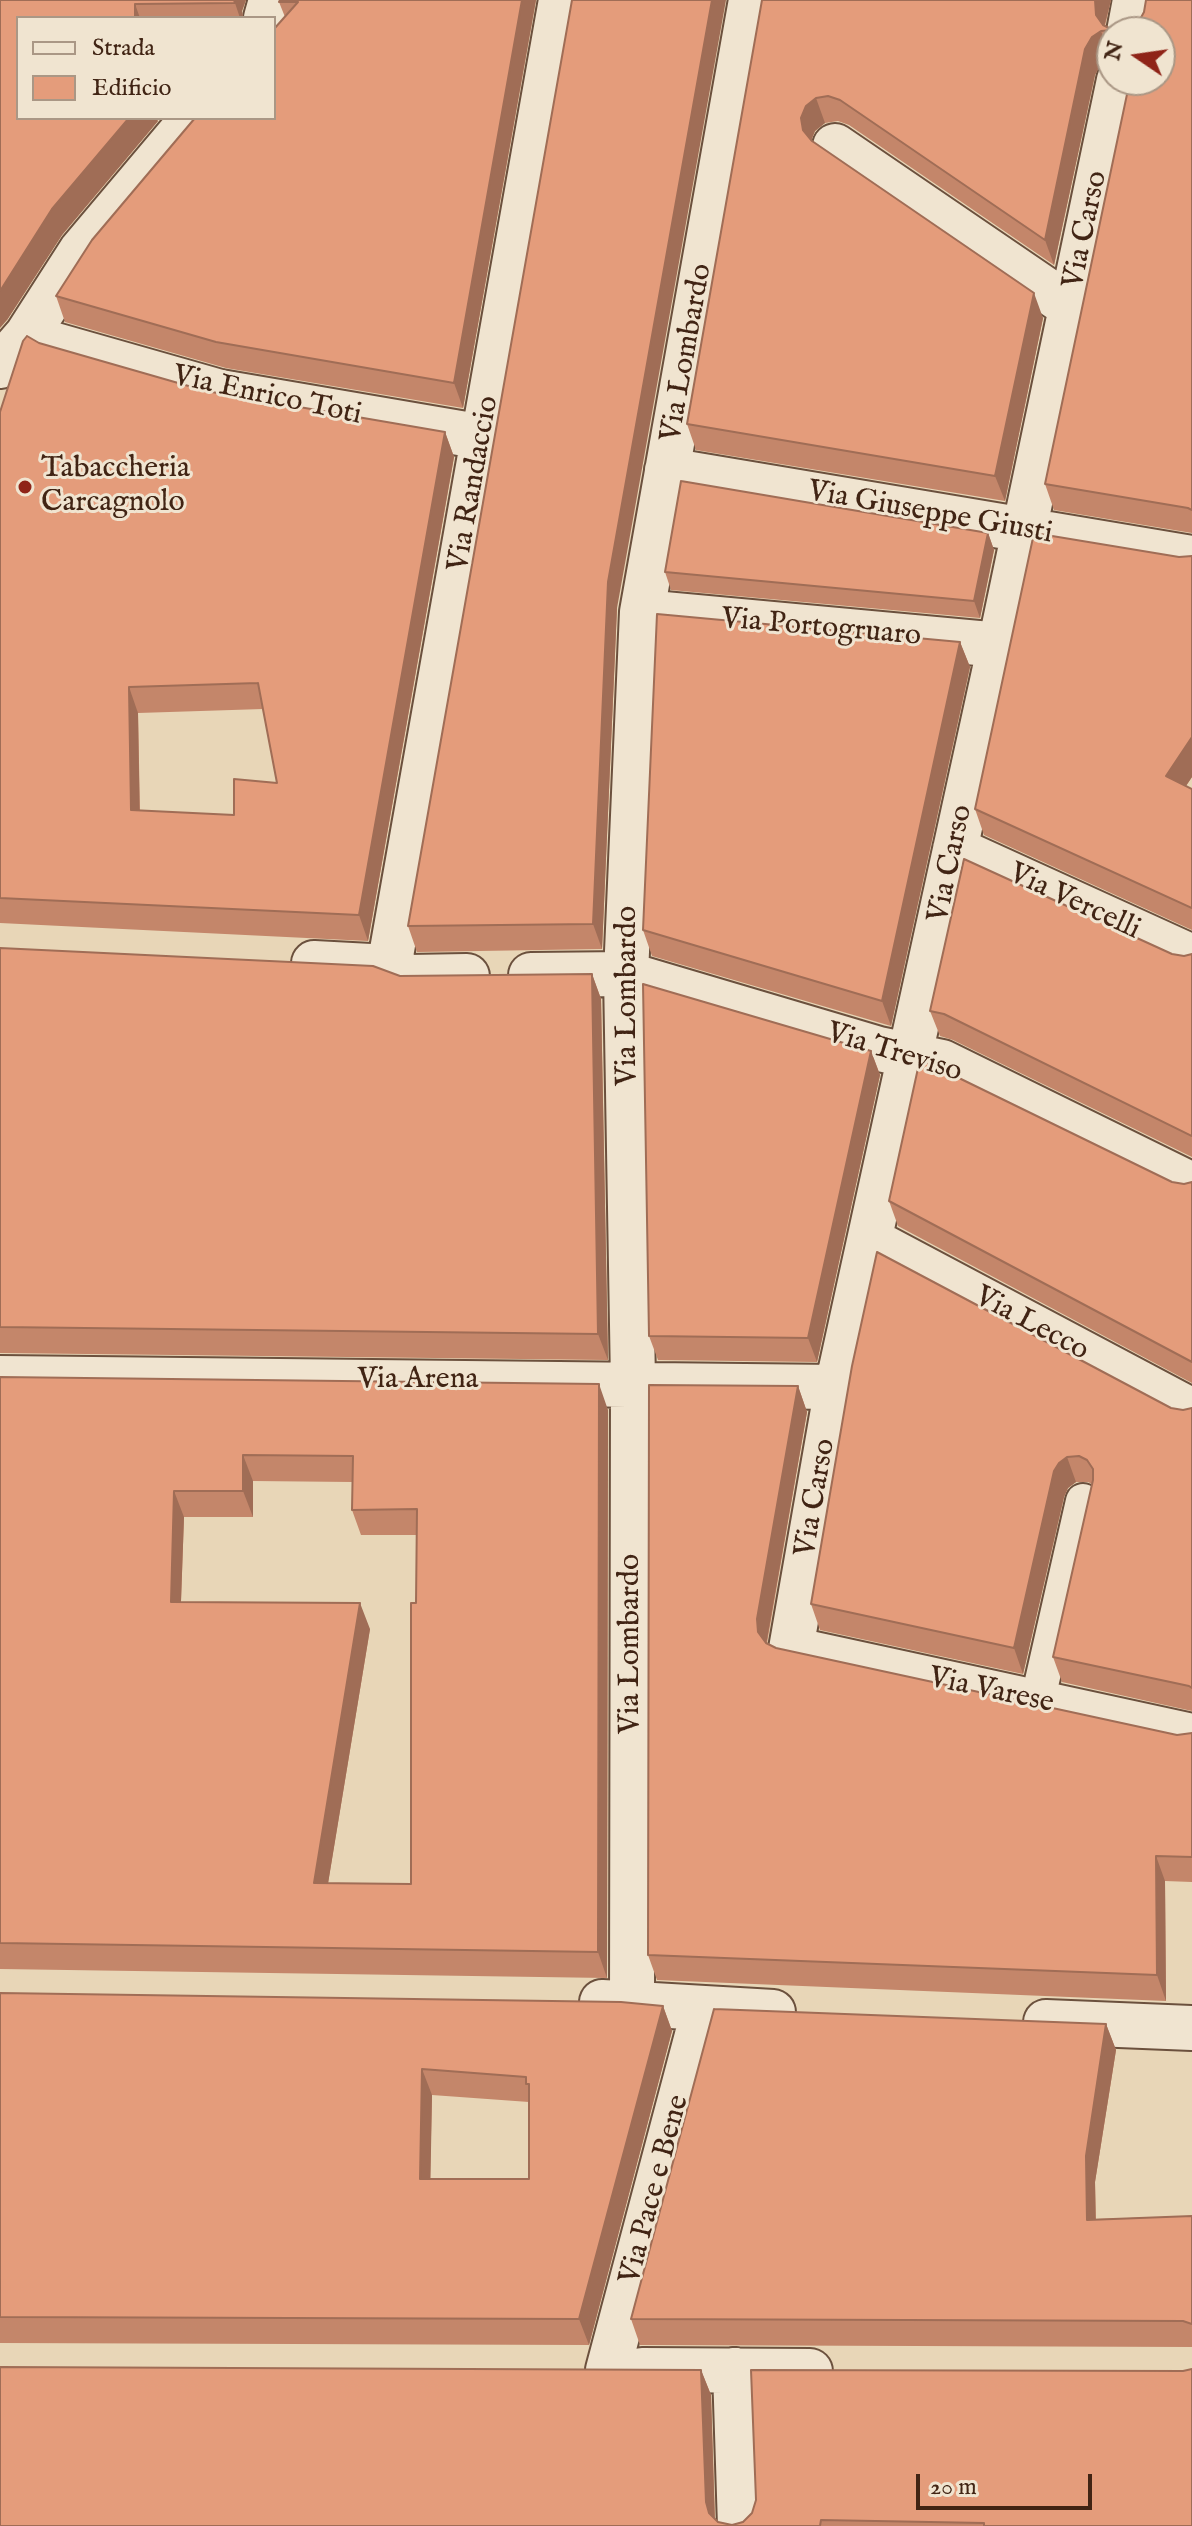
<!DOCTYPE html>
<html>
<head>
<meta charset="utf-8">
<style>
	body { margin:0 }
	#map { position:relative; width:1192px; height:2526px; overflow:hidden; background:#e8d6b7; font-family:"IM FELL English",serif }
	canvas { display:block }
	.legend { position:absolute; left:16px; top:16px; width:260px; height:104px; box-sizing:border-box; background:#f0e4d0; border:2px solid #aa9785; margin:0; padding:10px 14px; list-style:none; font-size:24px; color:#412414 }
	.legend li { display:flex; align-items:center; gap:16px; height:40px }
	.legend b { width:40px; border:2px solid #aa9785 }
	.north { position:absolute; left:1096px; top:16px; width:80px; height:80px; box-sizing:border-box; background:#f0e4d0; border:2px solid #aa9785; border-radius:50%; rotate:283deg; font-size:22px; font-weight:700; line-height:32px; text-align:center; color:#412414 }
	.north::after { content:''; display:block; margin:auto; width:28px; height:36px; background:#8f2418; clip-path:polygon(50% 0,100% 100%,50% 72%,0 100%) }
	.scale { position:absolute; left:916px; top:2474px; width:176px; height:36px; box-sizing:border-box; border:4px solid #412414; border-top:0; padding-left:10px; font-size:24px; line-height:28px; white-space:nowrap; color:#412414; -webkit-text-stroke:6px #f0e4d0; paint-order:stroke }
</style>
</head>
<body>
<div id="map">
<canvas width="1192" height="2526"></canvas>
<ul class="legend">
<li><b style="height:10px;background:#f0e4d0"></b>Strada</li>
<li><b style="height:22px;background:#e49c7b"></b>Edificio</li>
</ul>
<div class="north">N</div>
<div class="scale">20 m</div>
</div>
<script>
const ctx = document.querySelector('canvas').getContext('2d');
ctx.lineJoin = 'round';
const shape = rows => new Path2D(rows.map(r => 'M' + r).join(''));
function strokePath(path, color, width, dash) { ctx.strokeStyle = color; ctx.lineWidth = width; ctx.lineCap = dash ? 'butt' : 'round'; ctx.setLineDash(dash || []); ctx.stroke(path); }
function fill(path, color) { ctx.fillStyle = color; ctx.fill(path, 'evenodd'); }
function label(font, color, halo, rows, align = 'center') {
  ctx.font = font + ' "IM FELL English",serif'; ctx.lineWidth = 6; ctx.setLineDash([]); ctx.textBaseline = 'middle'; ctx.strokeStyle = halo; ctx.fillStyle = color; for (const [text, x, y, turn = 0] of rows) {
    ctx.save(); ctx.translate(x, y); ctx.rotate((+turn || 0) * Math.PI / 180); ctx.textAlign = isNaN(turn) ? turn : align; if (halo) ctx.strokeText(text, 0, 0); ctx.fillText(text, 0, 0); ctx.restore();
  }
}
const pedestrian = shape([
	[1037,1703,1083,1501]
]);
const minor = shape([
	[266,18,271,0],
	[1129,32,1135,0],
	[1119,80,1000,645,837,1387,791,1649,1192,1736],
	[835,146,1071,307],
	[55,345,220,392,483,437],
	[0,366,27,335,81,251,193,118],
	[667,470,1192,558],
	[642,612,1000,645],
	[955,849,1192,957],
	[314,963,389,967,409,977,467,976],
	[389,967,561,0],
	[531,975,626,974,879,1049,942,1062,1192,1185],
	[870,1240,1192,1411],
	[0,1378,837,1387],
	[602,2002,773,2012],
	[632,2003,633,1383,626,974,642,612,751,0],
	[1046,2022,1192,2028],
	[608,2370,704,2009],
	[642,2370,810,2371],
	[735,2370,740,2526]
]);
strokePath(pedestrian, '#6b503d', 38);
strokePath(minor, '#6b503d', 48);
strokePath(pedestrian, '#f0e4d0', 34);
strokePath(minor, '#f0e4d0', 44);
fill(shape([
	[0,0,246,0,242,11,243,18,18,18,158,121,62,235,7,320],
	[536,0,463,408,226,368,65,322,56,296,285,17,279,2],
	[762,0,1111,0,1105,26,1113,30,1113,32,1112,32,1112,56,1101,63,1095,75,1054,265,849,125,838,121,825,123,815,131,811,141,1043,318,1005,501,696,450,687,424],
	[1192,0,1192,533,1054,510,1045,484,1160,32,1117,31,1129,30,1138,23,1144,12],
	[39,343,206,391,445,432,454,457,368,941,0,923,0,412],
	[263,709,277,783,234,815,140,811,138,713],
	[988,533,994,550,980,618,671,590,665,572],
	[1192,556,1192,777,1186,786,1192,789,1192,930,984,835,975,809,1179,557],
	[617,608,602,949,417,952,408,926],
	[960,642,970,667,891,1026,652,956,643,930],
	[0,948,400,976,592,974,601,999,608,1360,0,1353],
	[1172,954,1184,956,1192,954,1192,1157,953,1040,940,1036,930,1011],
	[871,1051,880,1075,817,1362,658,1360,649,1336],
	[1172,1182,1184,1184,1192,1182,1192,1383,898,1226,889,1201],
	[852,1366,1171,1408,1183,1410,1192,1408,1192,1711,1062,1682,1053,1657,1092,1484,1088,1482,1076,1482,1068,1488,1064,1497,1023,1674,820,1630,811,1604],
	[0,1377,608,1410,607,1978,0,1969],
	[253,1481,352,1482,352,1510,361,1535,417,1535,411,1884,328,1883,370,1629,181,1602,184,1517,253,1517],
	[798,1386,807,1412,767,1643,776,1648,1177,1735,1192,1733,1192,1882,1165,1881,1166,2001,657,1980,648,1955],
	[0,1993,663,2006,672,2031,589,2345,0,2343],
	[432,2095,529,2102,529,2179,430,2179],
	[1106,2024,1116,2050,1095,2182,1096,2219,1192,2216,1192,2347,640,2345,631,2319],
	[701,2370,711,2395,715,2519,718,2522,732,2525,1183,2371,1192,2526,0,2526]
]), '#c4866a');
fill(shape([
	[234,0,246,0,242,11,243,18,240,18],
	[522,0,536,0,463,408,454,383],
	[712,0,726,0,617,608,602,949,593,924,608,582],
	[1095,0,1111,0,1104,27,1096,15],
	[135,4,140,18,135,18],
	[1101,31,1111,57,1101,63,1095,75,1054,265,1045,240,1085,49,1092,37],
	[816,98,825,123,815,131,810,143,803,130,801,118,806,106],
	[129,118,156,118,158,121,62,235,7,320,0,328,0,291,52,209],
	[1034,293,1043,318,1005,501,995,476],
	[445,432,454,457,368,941,359,915],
	[988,533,994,550,980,618,974,601],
	[960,642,970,667,891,1026,882,1001],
	[129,687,138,713,140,836,131,810],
	[1192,737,1192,777,1175,802,1166,776],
	[592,974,601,999,608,1360,598,1334],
	[871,1051,880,1075,817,1362,808,1338],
	[599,1384,608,1410,607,1978,598,1952],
	[798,1386,807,1412,766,1645,758,1632,757,1619],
	[243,1455,253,1481,253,1517,243,1491],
	[1067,1457,1076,1482,1068,1488,1064,1497,1023,1674,1014,1648,1054,1471,1059,1463],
	[174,1491,184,1517,180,1628,171,1602],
	[360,1603,370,1629,324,1908,314,1883],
	[1156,1856,1165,1881,1166,2001,1157,1975],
	[663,2006,672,2031,589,2345,579,2319],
	[1106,2024,1116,2050,1095,2182,1096,2245,1087,2220,1086,2156],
	[422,2069,432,2095,430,2205,420,2179],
	[701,2370,711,2395,715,2526,714,2526,706,2502]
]), '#a06d56');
const building = shape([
	[0,0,234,0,235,3,135,4,135,18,18,18,18,118,129,118,52,209,0,291,0,0],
	[280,0,522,0,454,383,216,342,56,296,92,240,195,118,274,118,274,29,298,2,279,2,280,0],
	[572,0,712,0,608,582,593,924,408,926,572,0],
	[762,0,1095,0,1096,15,1103,25,1113,30,1101,31,1092,37,1085,49,1045,240,840,100,828,96,816,98,806,106,801,118,803,130,812,141,1034,293,995,476,687,424,762,0],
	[1146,0,1192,0,1192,510,1188,508,1045,484,1130,80,1160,80,1160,32,1117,31,1129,30,1138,23,1144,12,1146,0],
	[27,336,39,343,206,391,445,432,359,915,0,898,0,412,23,341,27,336],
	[258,683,277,783,234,779,234,815,131,810,129,687,258,683],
	[681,481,988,533,974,601,665,572,681,481],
	[1034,533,1179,557,1192,556,1192,737,1166,776,1192,789,1192,908,975,809,1034,533],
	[657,614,960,642,882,1001,643,930,657,614],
	[964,859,1172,954,1184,956,1192,954,1192,1136,944,1014,930,1011,964,859],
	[0,948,373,966,400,976,592,974,598,1334,0,1327,0,948],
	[643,984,871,1051,808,1338,649,1336,643,984],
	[920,1059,1172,1182,1184,1184,1192,1182,1192,1362,889,1201,920,1059],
	[877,1252,1171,1408,1183,1410,1192,1408,1192,1688,1189,1686,1053,1657,1093,1480,1093,1469,1087,1460,1079,1456,1067,1457,1059,1463,1054,1471,1014,1648,811,1604,852,1366,877,1252],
	[0,1377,599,1384,598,1952,0,1943,0,1377],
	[243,1455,353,1456,352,1510,417,1509,416,1603,411,1603,411,1884,314,1883,360,1603,171,1602,174,1491,243,1491,243,1455],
	[649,1385,798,1386,757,1619,758,1632,766,1643,776,1648,1177,1735,1192,1733,1192,1857,1156,1856,1157,1975,648,1955,649,1385],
	[0,1993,621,2002,663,2006,579,2319,0,2317,0,1993],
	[422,2069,526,2077,526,2084,529,2084,529,2179,420,2179,422,2069],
	[714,2009,1106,2024,1086,2156,1087,2220,1192,2216,1192,2324,1183,2321,631,2319,714,2009],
	[0,2367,701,2370,706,2502,709,2513,718,2522,732,2525,743,2522,752,2513,756,2500,751,2370,1183,2371,1192,2369,1192,2526,984,2526,984,2523,821,2520,820,2526,0,2526,0,2367]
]);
fill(building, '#e49c7b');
strokePath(building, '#a06d56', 2);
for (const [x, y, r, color] of [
	[25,487,8,"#8f2418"]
]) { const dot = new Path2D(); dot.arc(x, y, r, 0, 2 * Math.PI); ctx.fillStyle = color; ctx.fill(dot); strokePath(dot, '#f0e4d0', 3); }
label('30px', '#412414', '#f0e4d0', [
	["Via Carso",1087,230,-78],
	["Via Lombardo",688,353,-80],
	["Via Enrico Toti",267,397,12],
	["Via Randaccio",475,484,-80],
	["Via Giuseppe Giusti",930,514,10],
	["Via Portogruaro",821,629,5],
	["Via Carso",952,864,-78],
	["Via Vercelli",1074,903,25],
	["Via Lombardo",629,996,-90],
	["Via Treviso",894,1054,17],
	["Via Lecco",1031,1325,28],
	["Via Arena",418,1381],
	["Via Carso",817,1498,-80],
	["Via Lombardo",632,1644,-90],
	["Via Varese",991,1692,12],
	["Via Pace e Bene",656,2190,-75]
]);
label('30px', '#412414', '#f0e4d0', [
	["Tabaccheria",41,470],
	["Carcagnolo",41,504]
], 'left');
</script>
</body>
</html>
